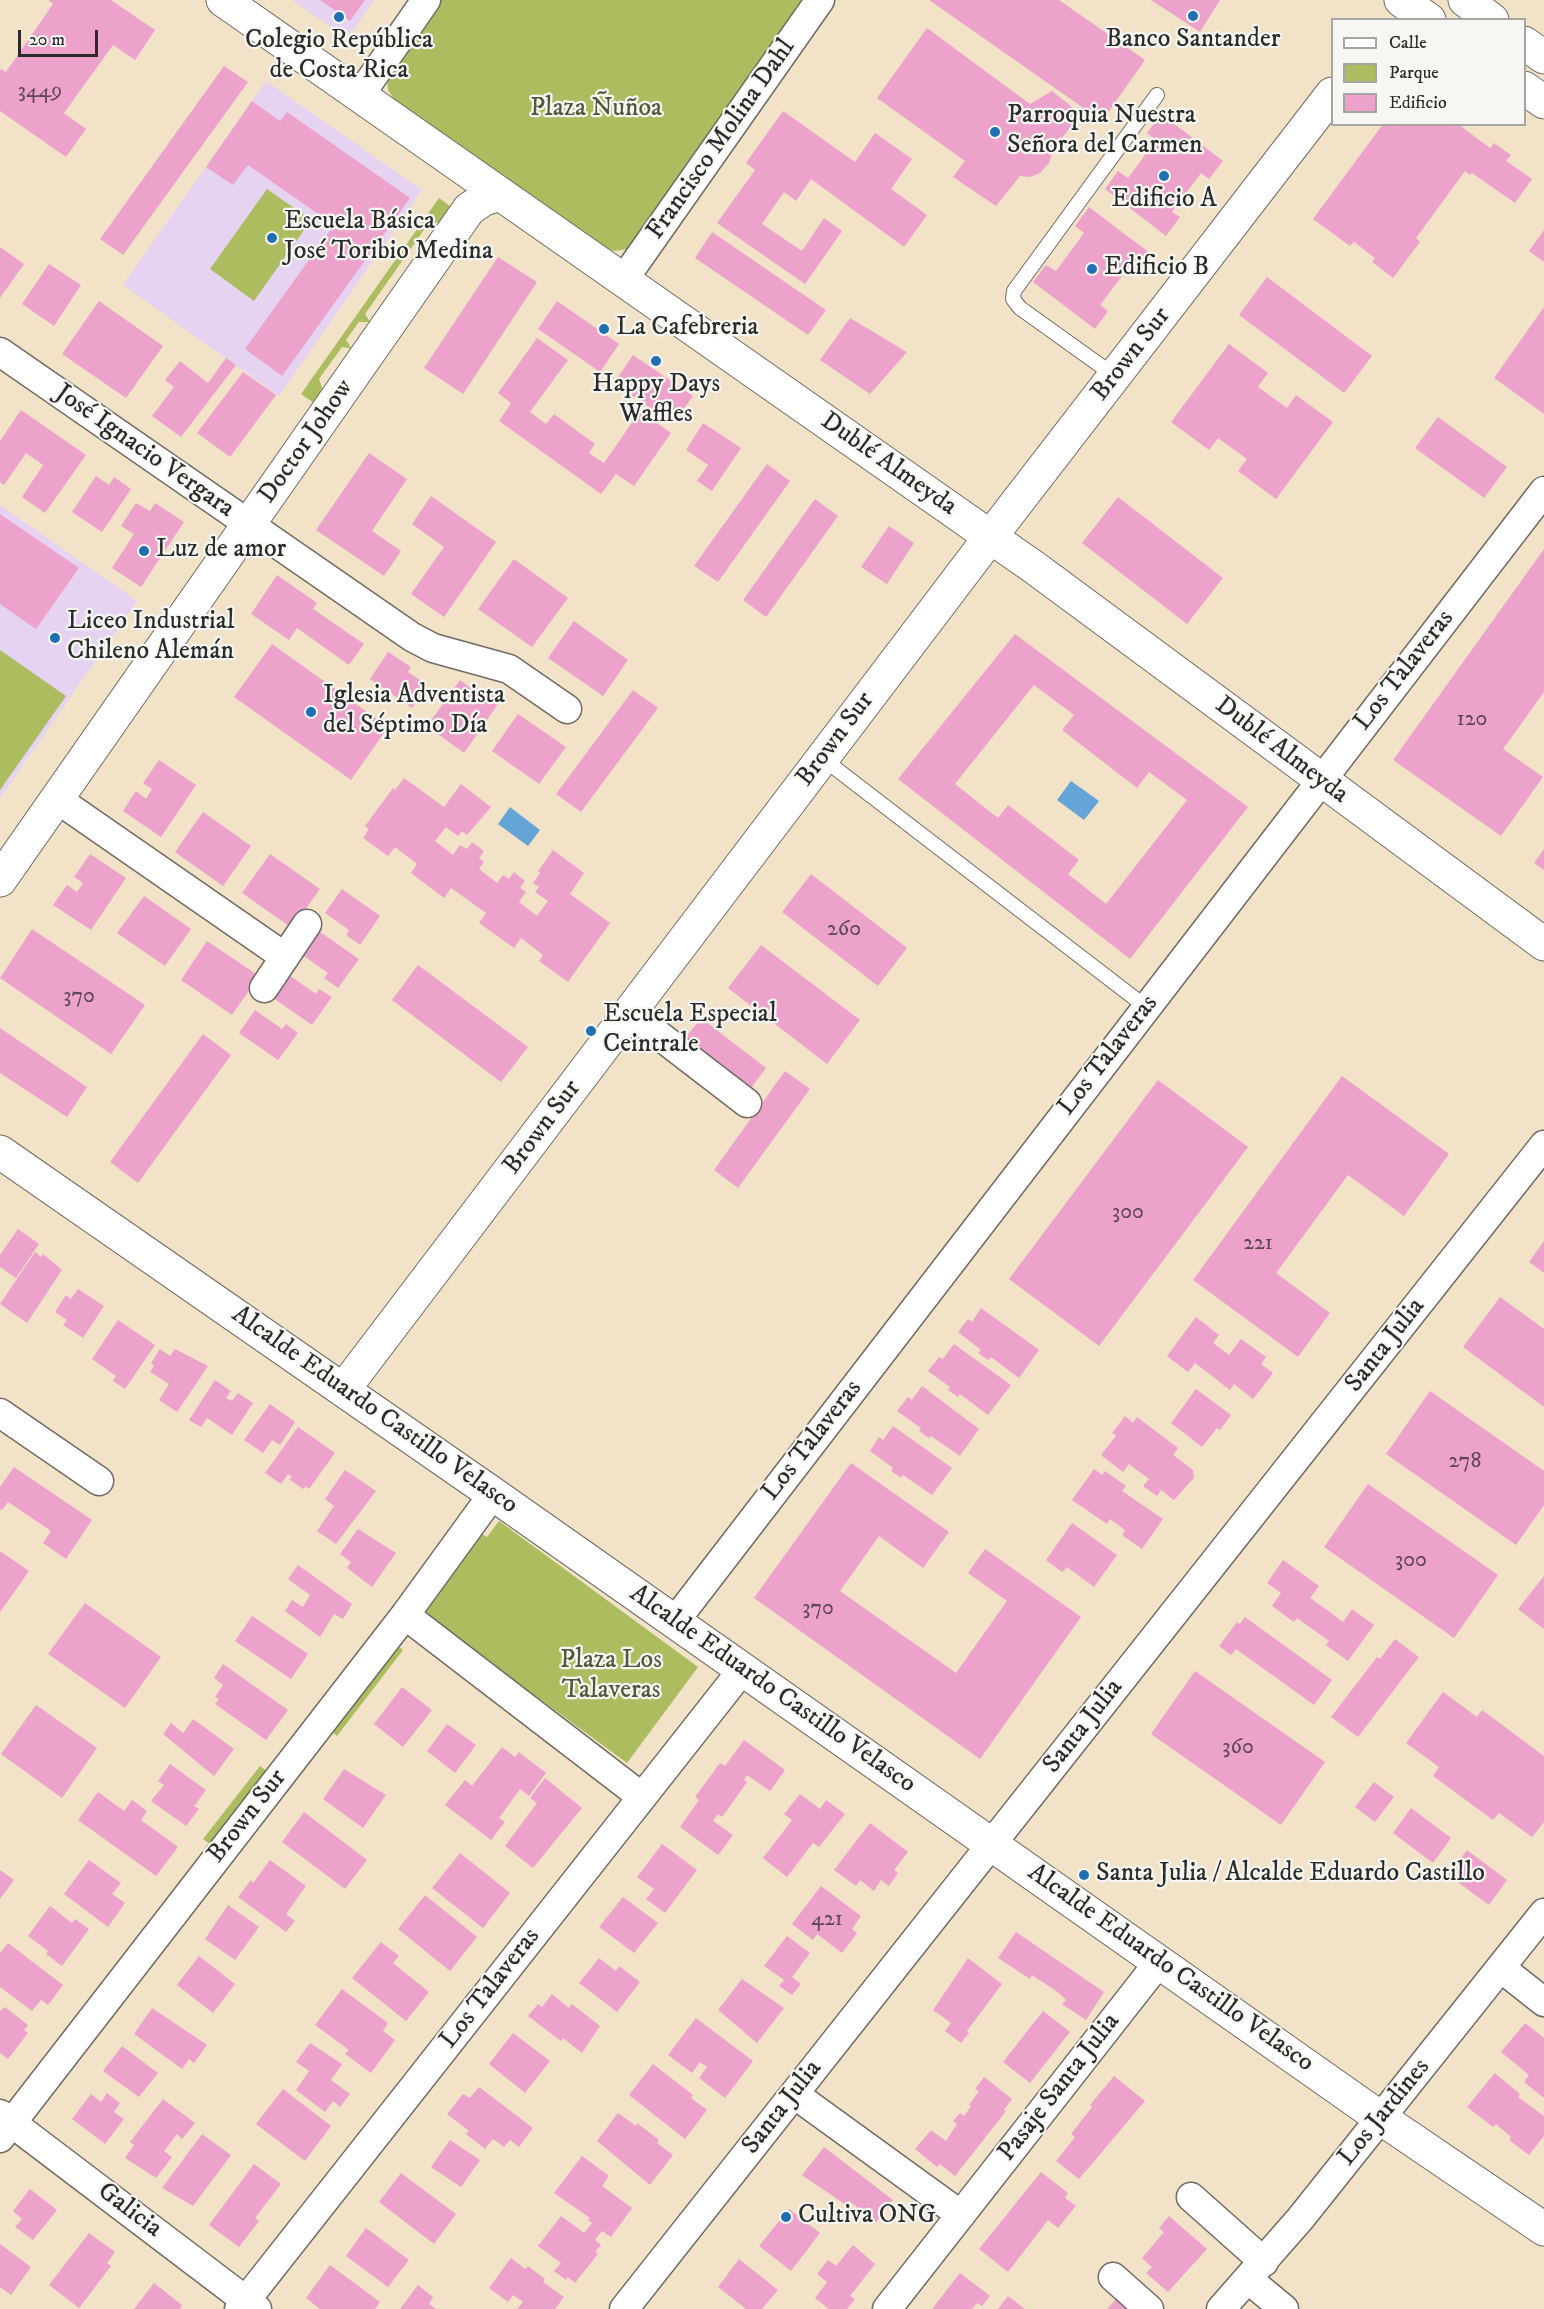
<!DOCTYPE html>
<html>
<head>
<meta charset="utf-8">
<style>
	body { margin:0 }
	#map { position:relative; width:1544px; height:2309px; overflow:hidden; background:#f1e2c8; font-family:"IM FELL DW Pica",serif }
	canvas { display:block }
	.legend { position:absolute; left:1331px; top:18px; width:195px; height:108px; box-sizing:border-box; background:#f6f6f2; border:2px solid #a5a5a2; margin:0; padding:8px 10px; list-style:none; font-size:18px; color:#2b2b2b }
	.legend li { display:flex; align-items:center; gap:12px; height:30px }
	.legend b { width:30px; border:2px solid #a5a5a2 }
	.scale { position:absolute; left:18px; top:30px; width:80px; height:27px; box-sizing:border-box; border:3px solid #2b2b2b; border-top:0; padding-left:8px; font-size:18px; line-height:21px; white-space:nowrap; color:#2b2b2b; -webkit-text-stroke:4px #f6f6f2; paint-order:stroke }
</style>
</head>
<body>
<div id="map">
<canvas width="1544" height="2309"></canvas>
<ul class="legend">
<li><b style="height:8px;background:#fff"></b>Calle</li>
<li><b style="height:16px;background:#adbc5f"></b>Parque</li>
<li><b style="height:16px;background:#eda2cc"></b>Edificio</li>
</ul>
<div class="scale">20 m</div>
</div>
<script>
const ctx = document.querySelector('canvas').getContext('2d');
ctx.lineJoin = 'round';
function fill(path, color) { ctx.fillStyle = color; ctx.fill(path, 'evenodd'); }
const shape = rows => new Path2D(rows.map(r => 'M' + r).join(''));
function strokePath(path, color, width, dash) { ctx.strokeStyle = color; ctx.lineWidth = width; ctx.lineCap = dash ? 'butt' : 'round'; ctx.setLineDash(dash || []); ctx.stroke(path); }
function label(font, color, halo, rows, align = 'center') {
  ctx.font = font + ' "IM FELL DW Pica",serif'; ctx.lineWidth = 4.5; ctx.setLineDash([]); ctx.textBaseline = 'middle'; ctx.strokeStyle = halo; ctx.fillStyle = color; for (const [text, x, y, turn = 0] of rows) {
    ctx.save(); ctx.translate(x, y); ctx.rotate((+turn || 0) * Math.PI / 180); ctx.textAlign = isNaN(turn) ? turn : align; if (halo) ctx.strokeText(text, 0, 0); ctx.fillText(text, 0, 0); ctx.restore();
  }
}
fill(shape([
	[292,0,374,0,351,33,342,35],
	[266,81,422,190,279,396,123,285],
	[0,505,137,601,0,798]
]), '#e5d3f1');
fill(shape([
	[440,0,804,0,628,249,614,251,602,246,396,102,388,90,387,76],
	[267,189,311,220,254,301,210,269],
	[439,198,450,206,440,222,428,224,365,314,370,322,359,322,346,340,352,349,342,347,319,379,323,390,314,403,301,394],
	[0,650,66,696,0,790],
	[499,1521,698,1667,627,1763,428,1617,426,1610,480,1533,487,1537],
	[397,1645,403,1650,337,1736,330,1730],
	[260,1766,267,1771,210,1844,203,1839]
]), '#adbc5f');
fill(shape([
	[1071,781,1099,801,1084,820,1057,800],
	[510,807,540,830,528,846,498,824]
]), '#64a4d7');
fill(shape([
	[48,0,111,0,155,30,135,60,113,45,64,113,86,129,66,157,0,111,0,69,6,72,53,4],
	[320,0,365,0,350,21],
	[929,0,1059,0,1145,60,1102,121],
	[1151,0,1220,0,1200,32],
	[927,28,1030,104,1052,91,1081,114,1053,149,1049,163,1040,173,1030,177,1020,176,996,206,953,177,965,161,877,98],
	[224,66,248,82,123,255,100,239],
	[252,101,280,121,287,112,410,198,282,376,245,349,334,225,248,165,233,185,206,167],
	[783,111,855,162,875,133,912,159,891,189,927,215,904,247,811,179,796,201,784,192,762,224,802,251,824,218,842,231,805,284,717,223,755,170,746,163],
	[1161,114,1223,161,1209,179,1201,173,1172,212,1180,217,1166,236,1105,189,1118,171,1128,178,1156,140,1147,133],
	[1383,124,1458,124,1490,148,1494,143,1511,155,1506,161,1532,179,1515,203,1472,173,1470,175,1465,171,1416,238,1420,242,1393,278,1372,262,1375,258,1354,242,1350,246,1313,219],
	[1089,207,1151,254,1137,272,1129,267,1100,305,1108,311,1095,329,1033,282,1046,265,1056,271,1084,233,1075,226],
	[1544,230,1544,262,1529,251],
	[712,232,826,310,808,335,695,258],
	[0,247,24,264,0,298],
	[498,257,537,282,463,394,424,368],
	[49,264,81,285,54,326,22,304],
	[1267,277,1372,356,1344,393,1239,315],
	[99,301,163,346,126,398,62,354],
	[557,301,619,344,600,372,538,329],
	[1544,307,1544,414,1494,378],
	[850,318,907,352,870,394,820,360],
	[537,338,568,360,530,412,546,424,554,414,595,444,589,453,604,463,640,411,671,433,634,486,616,474,601,494,499,421,511,403,498,393],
	[1229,344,1268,373,1258,387,1287,408,1296,395,1333,422,1276,499,1238,471,1247,459,1218,438,1209,450,1171,422],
	[633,355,693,396,673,424,614,383],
	[226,358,236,365,181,437,152,416,174,387,165,380,180,361,208,383],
	[243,372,276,395,230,457,197,433],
	[21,410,86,455,45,513,22,497,43,465,26,453,4,485,0,482,0,441],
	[1438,417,1507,467,1484,498,1415,448],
	[703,423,741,448,712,491,697,481,708,465,686,450],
	[369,453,407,479,372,531,401,551,384,576,316,530],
	[767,464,790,481,718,582,694,566],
	[96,476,109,485,114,477,131,489,102,532,72,512],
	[431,496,496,542,444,617,411,594,444,547,412,524],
	[1118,497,1223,578,1187,624,1082,543],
	[815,499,838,516,766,617,743,600],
	[136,503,150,511,155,503,184,522,141,587,112,568,134,534,121,526],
	[0,514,79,568,36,629,0,604],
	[889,526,914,543,887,584,861,567],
	[1544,549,1544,692,1503,749,1543,777,1501,836,1393,760],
	[514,559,568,598,532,647,478,609],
	[277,575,317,603,313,609,364,644,349,665,297,628,289,640,251,614],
	[574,621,628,660,603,696,548,658],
	[1015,634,1248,807,1130,959,898,779],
	[1034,685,1074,715,1062,730,1137,788,1149,772,1187,800,1106,904,1068,874,1079,860,1008,805,998,818,955,784],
	[272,644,388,727,351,780,234,697],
	[388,652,411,667,408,672,427,685,412,708,370,679],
	[460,680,480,695,484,689,500,701,464,753,427,726],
	[633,690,658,708,581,812,556,794],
	[518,714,566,747,539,784,492,751],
	[159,760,196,785,161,837,123,811,136,791,146,799,152,789,143,783],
	[404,778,444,807,461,784,491,807,467,835,462,831,458,836,446,827,435,841,453,855,460,845,467,849,472,842,484,851,479,858,484,862,479,869,497,883,503,875,509,879,514,872,525,881,520,888,526,892,519,902,537,916,548,901,535,892,539,887,533,883,540,873,538,871,553,850,584,873,570,894,610,923,568,982,539,961,543,955,521,938,514,948,479,923,486,913,451,888,444,898,411,873,417,864,395,847,388,856,363,838,369,829,365,826,393,788,395,790],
	[203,812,251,846,223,886,175,852],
	[1544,849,1544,870,1534,863],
	[90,854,126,878,91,930,53,905,67,885,77,892,83,883,74,877],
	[270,854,320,889,292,928,242,893],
	[811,874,907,948,878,986,782,912],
	[342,889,380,916,360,945,346,935,349,930,325,913],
	[144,896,191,929,165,966,117,933],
	[32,929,145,1005,111,1054,0,978],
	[320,932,359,959,338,988,324,978,328,973,304,956],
	[207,941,259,976,232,1015,181,980],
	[761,945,860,1020,827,1064,728,988],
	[418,965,528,1047,501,1082,392,1000],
	[289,975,316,994,319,989,332,997,312,1025,273,998],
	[255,1010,282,1029,286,1024,298,1033,278,1060,239,1033],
	[701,1018,766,1068,748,1092,682,1042],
	[0,1028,87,1087,67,1117,0,1073],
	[203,1034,231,1055,138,1183,110,1162],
	[785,1071,810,1089,738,1188,714,1170],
	[1342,1076,1449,1154,1404,1216,1348,1175,1276,1273,1330,1313,1298,1357,1193,1280],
	[1158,1080,1248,1147,1099,1346,1009,1279],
	[18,1229,39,1244,16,1278,0,1267,0,1255],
	[1544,1241,1544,1273,1529,1262],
	[35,1252,41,1257,43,1254,62,1270,27,1323,0,1304],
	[78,1289,104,1306,83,1338,63,1325,67,1320,55,1312,66,1295,71,1299],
	[1500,1297,1544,1329,1544,1407,1463,1347],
	[981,1308,1039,1350,1019,1378,991,1357,988,1360,978,1353,981,1350,958,1332,968,1319,972,1322],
	[1196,1317,1219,1335,1213,1343,1229,1355,1241,1339,1266,1357,1261,1364,1273,1373,1253,1399,1234,1384,1230,1390,1195,1363,1188,1372,1167,1356],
	[118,1320,155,1345,125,1389,113,1381,116,1376,92,1359],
	[954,1344,1011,1385,988,1415,960,1394,958,1397,948,1390,950,1387,928,1371,939,1357,943,1359],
	[160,1349,170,1356,175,1349,208,1366,177,1412,159,1400,169,1384,150,1372,154,1366,151,1363],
	[215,1380,231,1391,226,1398,232,1401,238,1393,253,1403,232,1435,207,1418,201,1427,189,1420],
	[922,1386,979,1429,960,1456,931,1436,929,1438,919,1431,921,1428,897,1411,908,1397,912,1400],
	[1196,1389,1231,1415,1220,1430,1217,1428,1202,1447,1171,1423],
	[1430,1391,1544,1471,1544,1505,1516,1545,1386,1454],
	[270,1404,295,1422,280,1445,272,1440,263,1453,244,1440],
	[1125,1416,1133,1423,1137,1417,1178,1448,1173,1455,1193,1470,1194,1478,1174,1500,1161,1490,1157,1496,1143,1486,1149,1479,1129,1464,1123,1472,1101,1455,1116,1436,1112,1433],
	[893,1426,952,1468,932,1495,903,1475,901,1478,891,1471,893,1468,870,1451,879,1437,883,1440],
	[298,1427,335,1453,309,1489,306,1486,303,1489,289,1479,292,1477,288,1474,281,1484,265,1473],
	[851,1463,949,1532,923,1568,879,1536,840,1591,956,1673,1007,1601,968,1573,985,1549,1081,1617,980,1759,754,1598],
	[14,1467,92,1520,66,1559,43,1543,51,1531,8,1502,2,1510,0,1509,0,1487],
	[1094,1469,1102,1475,1105,1471,1126,1486,1122,1491,1163,1519,1142,1549,1122,1535,1125,1530,1110,1519,1107,1524,1072,1500],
	[345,1470,376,1491,336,1544,317,1531,334,1506,325,1499],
	[1368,1484,1498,1575,1454,1638,1324,1547],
	[1072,1523,1117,1555,1094,1587,1067,1567,1062,1572,1046,1560],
	[358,1529,396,1553,372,1587,347,1568,351,1562,340,1554],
	[0,1551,29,1571,0,1612],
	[1283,1560,1319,1586,1310,1598,1327,1610,1343,1622,1352,1609,1374,1625,1348,1661,1326,1645,1329,1641,1297,1618,1294,1622,1272,1606,1281,1593,1267,1583],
	[298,1565,352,1604,343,1619,334,1614,320,1637,285,1611,292,1600,303,1607,310,1595,288,1579],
	[1544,1576,1544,1629,1518,1609],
	[85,1603,161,1657,125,1708,48,1654],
	[252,1616,308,1654,291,1679,235,1641],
	[1245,1617,1332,1680,1314,1705,1236,1649,1231,1655,1219,1646,1237,1622,1240,1624],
	[1395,1639,1419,1657,1358,1737,1331,1717,1377,1657,1380,1659],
	[223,1664,288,1710,266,1740,215,1704,219,1699,215,1697,223,1685,214,1678],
	[1195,1671,1325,1762,1281,1825,1151,1734],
	[402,1687,432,1710,403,1747,374,1724],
	[1443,1692,1477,1717,1482,1710,1544,1756,1544,1822,1532,1837,1499,1813,1493,1820,1433,1776,1439,1767,1406,1743],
	[36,1705,97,1748,62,1798,1,1754],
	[193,1719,234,1749,214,1776,163,1734,171,1723,183,1733],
	[447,1724,476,1745,455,1773,427,1751],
	[744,1740,785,1770,770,1791,747,1775,744,1780,747,1782,722,1817,718,1814,713,1821,733,1835,718,1855,680,1827,699,1800,695,1797,720,1763,725,1766],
	[502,1747,515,1757,519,1752,546,1773,529,1796,520,1789,499,1818,505,1822,491,1840,445,1805,465,1780,472,1786],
	[170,1764,206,1790,194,1806,199,1809,186,1826,151,1801,164,1785,158,1781],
	[344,1769,386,1795,363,1828,323,1799],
	[545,1778,582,1808,533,1868,505,1846,537,1803,530,1798],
	[1374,1782,1394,1797,1375,1822,1355,1807],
	[98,1792,124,1811,132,1800,147,1811,141,1820,178,1847,156,1876,78,1820],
	[800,1794,820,1809,826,1800,845,1814,819,1847,813,1843,787,1877,763,1858,792,1820,784,1814],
	[1411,1808,1451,1838,1433,1863,1393,1833],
	[304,1812,367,1860,345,1889,282,1842],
	[870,1823,908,1852,894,1870,898,1873,889,1886,881,1880,874,1891,860,1880,856,1886,834,1870],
	[662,1844,697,1870,665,1913,646,1899,654,1889,637,1877],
	[1467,1850,1507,1880,1489,1905,1448,1875],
	[460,1853,510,1893,483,1928,432,1888],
	[89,1860,121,1883,112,1894,125,1903,108,1927,64,1894],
	[270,1860,306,1886,286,1914,295,1921,286,1932,238,1897,251,1880,253,1883],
	[0,1870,14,1880,0,1899],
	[821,1886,861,1916,852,1929,857,1933,842,1953,817,1934,813,1940,792,1924],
	[425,1895,477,1937,450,1971,398,1929],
	[623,1897,658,1923,634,1953,599,1927],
	[228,1905,259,1927,235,1960,205,1939],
	[50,1906,72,1923,75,1919,89,1929,62,1966,46,1954,48,1951,28,1936],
	[1016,1932,1104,1992,1086,2020,1062,2004,1066,2000,1059,1993,1032,1975,1030,1979,998,1958],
	[787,1936,810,1953,792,1977,801,1984,792,1995,779,1986,784,1980,764,1966],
	[381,1942,399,1956,393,1963,429,1992,406,2021,352,1978],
	[8,1943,63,1985,48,2005,41,2000,32,2011,0,1987,0,1953],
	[199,1956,235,1984,213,2013,177,1985],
	[599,1958,616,1971,619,1966,640,1982,617,2012,579,1983],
	[968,1958,1002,1984,967,2031,969,2033,961,2043,945,2031,951,2023,933,2010],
	[742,1979,784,2008,757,2043,718,2010],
	[342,1989,388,2023,383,2031,395,2040,371,2073,345,2054,349,2050,315,2025],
	[552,1994,569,2008,572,2004,600,2026,582,2053,563,2038,561,2041,528,2016,538,2004,542,2007],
	[5,2007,28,2025,24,2030,28,2033,8,2059,0,2053,0,2011],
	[152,2008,207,2045,194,2063,189,2059,182,2069,134,2034],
	[1043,2011,1070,2032,1030,2083,1003,2062],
	[696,2018,753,2061,725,2098,699,2078,707,2067,700,2062,692,2073,668,2055],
	[1525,2023,1544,2038,1544,2098,1524,2082,1529,2075,1501,2052],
	[513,2033,550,2061,525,2093,489,2064],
	[310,2043,342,2064,331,2080,350,2094,340,2107,333,2101,325,2112,296,2090,309,2071,296,2062],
	[122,2046,158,2073,139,2097,103,2071],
	[653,2064,693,2095,691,2098,707,2110,685,2139,629,2095],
	[1495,2073,1520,2094,1518,2097,1544,2116,1544,2136,1529,2155,1509,2140,1511,2137,1496,2124,1493,2127,1467,2107],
	[1114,2076,1145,2101,1079,2179,1056,2161,1075,2137,1071,2134,1092,2107,1090,2105],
	[984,2077,1012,2099,1004,2110,1006,2111,955,2176,940,2164,937,2167,915,2149,931,2130,946,2141,957,2124,953,2121,960,2113,964,2116,971,2106,969,2105,979,2091,975,2089],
	[479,2087,533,2128,519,2147,510,2140,504,2147,493,2139,485,2149,466,2134,469,2131,447,2114,463,2094,470,2098],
	[283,2089,331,2126,305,2161,256,2124],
	[107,2093,120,2103,114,2112,124,2119,105,2144,72,2119,91,2094,101,2102],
	[163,2099,195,2123,182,2139,177,2134,164,2151,172,2157,156,2178,125,2158,134,2145,130,2142],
	[618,2113,636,2126,637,2123,659,2140,657,2143,673,2155,650,2185,597,2141],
	[202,2134,231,2155,193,2206,162,2188],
	[450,2140,480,2160,461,2187,431,2167],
	[824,2147,893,2200,876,2222,849,2201,846,2205,802,2175],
	[582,2156,609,2176,602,2186,632,2208,611,2237,602,2231,595,2240,601,2245,595,2252,598,2254,575,2283,568,2277,566,2280,554,2271,561,2263,538,2246,561,2216,584,2233,592,2223,588,2220,590,2218,554,2193],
	[254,2164,281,2184,255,2218,259,2221,239,2247,209,2225],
	[1041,2172,1068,2193,1065,2198,1076,2206,1058,2228,1048,2220,1008,2272,979,2249],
	[401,2173,456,2214,434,2244,379,2202],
	[30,2189,57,2210,33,2240,15,2227,22,2219,13,2211],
	[789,2209,820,2233,791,2271,759,2246],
	[1169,2216,1207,2249,1168,2292,1146,2273,1152,2267,1142,2258,1164,2232,1159,2228],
	[366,2228,409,2260,388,2287,346,2256],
	[89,2233,115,2252,107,2263,111,2266,79,2308,49,2285],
	[0,2244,31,2267,11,2295,0,2287],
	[853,2245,875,2264,850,2296,855,2299,847,2309,829,2309,815,2298,827,2282,817,2274,828,2260,836,2266],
	[511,2258,525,2269,528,2266,545,2279,543,2282,564,2297,555,2309,517,2309,523,2302,513,2295,508,2302,489,2288],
	[739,2259,778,2290,762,2309,746,2309,718,2287],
	[330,2265,380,2302,375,2309,320,2309,306,2298],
	[960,2273,990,2296,982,2306,977,2303,972,2309,932,2309],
	[154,2283,182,2305,180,2309,134,2309],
	[418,2285,433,2297,429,2304,436,2309,400,2309],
	[1008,2296,1025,2309,998,2309],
	[1118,2297,1130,2309,1107,2309]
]), '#eda2cc');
const lane = shape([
	[1115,376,1020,308,1013,299,1014,291,1157,95],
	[822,758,1146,1007]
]);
const street = shape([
	[360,95,426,0],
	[624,279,820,0],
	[0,352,412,637,433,648,509,669,567,709],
	[57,799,285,957],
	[264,988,307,924],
	[630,1013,747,1103],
	[0,1413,99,1481],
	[405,1615,642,1797],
	[675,1621,1544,491],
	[1501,1968,1544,2002],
	[794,2094,961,2215],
	[0,2114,257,2309],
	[0,2138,405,1615,493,1494],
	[1191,2197,1264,2262],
	[1113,2277,1149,2309],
	[1249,2280,1284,2309],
	[239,2309,743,1669],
	[624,2309,1544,1145],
	[887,2309,1159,1962],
	[1221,2309,1300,2219,1544,1913]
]);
const secondary = shape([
	[223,0,1035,568,1544,944],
	[0,880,469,209,484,199,498,195],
	[0,1152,493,1494,1382,2119,1544,2229],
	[343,1390,991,536,1332,94]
]);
const primary = shape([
	[1401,0,1429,20],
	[1465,0,1492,20],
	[1524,43,1544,57],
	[1524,88,1544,102]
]);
strokePath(lane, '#706b62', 16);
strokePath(street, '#706b62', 31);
strokePath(secondary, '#706b62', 35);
strokePath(primary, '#706b62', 35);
strokePath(lane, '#fff', 14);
strokePath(street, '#fff', 28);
strokePath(secondary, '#fff', 33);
strokePath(primary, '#fff', 33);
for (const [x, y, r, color] of [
	[1193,16,6,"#1f6fb2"],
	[339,17,6,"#1f6fb2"],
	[995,132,6,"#1f6fb2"],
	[1164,176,6,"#1f6fb2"],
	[272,238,6,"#1f6fb2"],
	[1092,269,6,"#1f6fb2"],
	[604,329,6,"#1f6fb2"],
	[656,361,6,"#1f6fb2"],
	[144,551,6,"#1f6fb2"],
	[55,638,6,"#1f6fb2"],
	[311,712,6,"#1f6fb2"],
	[591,1031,6,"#1f6fb2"],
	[1084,1875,6,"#1f6fb2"],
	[786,2217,6,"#1f6fb2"]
]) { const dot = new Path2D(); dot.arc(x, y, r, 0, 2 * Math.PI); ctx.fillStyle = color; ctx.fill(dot); strokePath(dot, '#f6f6f2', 2); }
label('22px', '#5c4953', null, [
	["3449",40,92],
	["120",1472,720],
	["260",844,930],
	["370",79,997],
	["300",1128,1213],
	["221",1258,1244],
	["278",1465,1462],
	["300",1411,1561],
	["370",818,1609],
	["360",1238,1748],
	["421",827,1920]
]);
label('26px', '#2b2b2b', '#f6f6f2', [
	["Banco Santander",1193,41,"center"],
	["Colegio República",339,42,"center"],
	["de Costa Rica",339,72,"center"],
	["Parroquia Nuestra",1007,117],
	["Señora del Carmen",1007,147],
	["Edificio A",1164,201,"center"],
	["Escuela Básica",284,223],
	["José Toribio Medina",284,253],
	["Edificio B",1104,269],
	["La Cafebreria",616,329],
	["Happy Days",656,386,"center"],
	["Waffles",656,416,"center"],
	["Luz de amor",156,551],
	["Liceo Industrial",67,623],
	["Chileno Alemán",67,653],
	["Iglesia Adventista",323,697],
	["del Séptimo Día",323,727],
	["Escuela Especial",603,1016],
	["Ceintrale",603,1046],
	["Santa Julia / Alcalde Eduardo Castillo",1096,1875],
	["Cultiva ONG",798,2217]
], 'left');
label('26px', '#52563b', '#f6f6f2', [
	["Plaza Ñuñoa",596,110],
	["Plaza Los",611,1662],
	["Talaveras",611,1692]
]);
label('26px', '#2b2b2b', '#f6f6f2', [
	["Francisco Molina Dahl",722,140,-55],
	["Brown Sur",1132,355,-52],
	["Doctor Johow",307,442,-55],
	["José Ignacio Vergara",144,452,35],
	["Dublé Almeyda",888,465,35],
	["Los Talaveras",1405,671,-52],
	["Brown Sur",836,740,-53],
	["Dublé Almeyda",1281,751,37],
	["Los Talaveras",1109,1056,-52],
	["Brown Sur",543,1128,-53],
	["Santa Julia",1386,1346,-52],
	["Alcalde Eduardo Castillo Velasco",374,1411,35],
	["Los Talaveras",813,1441,-52],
	["Alcalde Eduardo Castillo Velasco",772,1690,35],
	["Santa Julia",1084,1727,-52],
	["Brown Sur",248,1817,-52],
	["Alcalde Eduardo Castillo Velasco",1170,1969,35],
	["Los Talaveras",491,1989,-52],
	["Pasaje Santa Julia",1060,2088,-52],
	["Santa Julia",783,2108,-52],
	["Los Jardines",1385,2113,-51],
	["Galicia",129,2211,37]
]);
</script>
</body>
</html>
